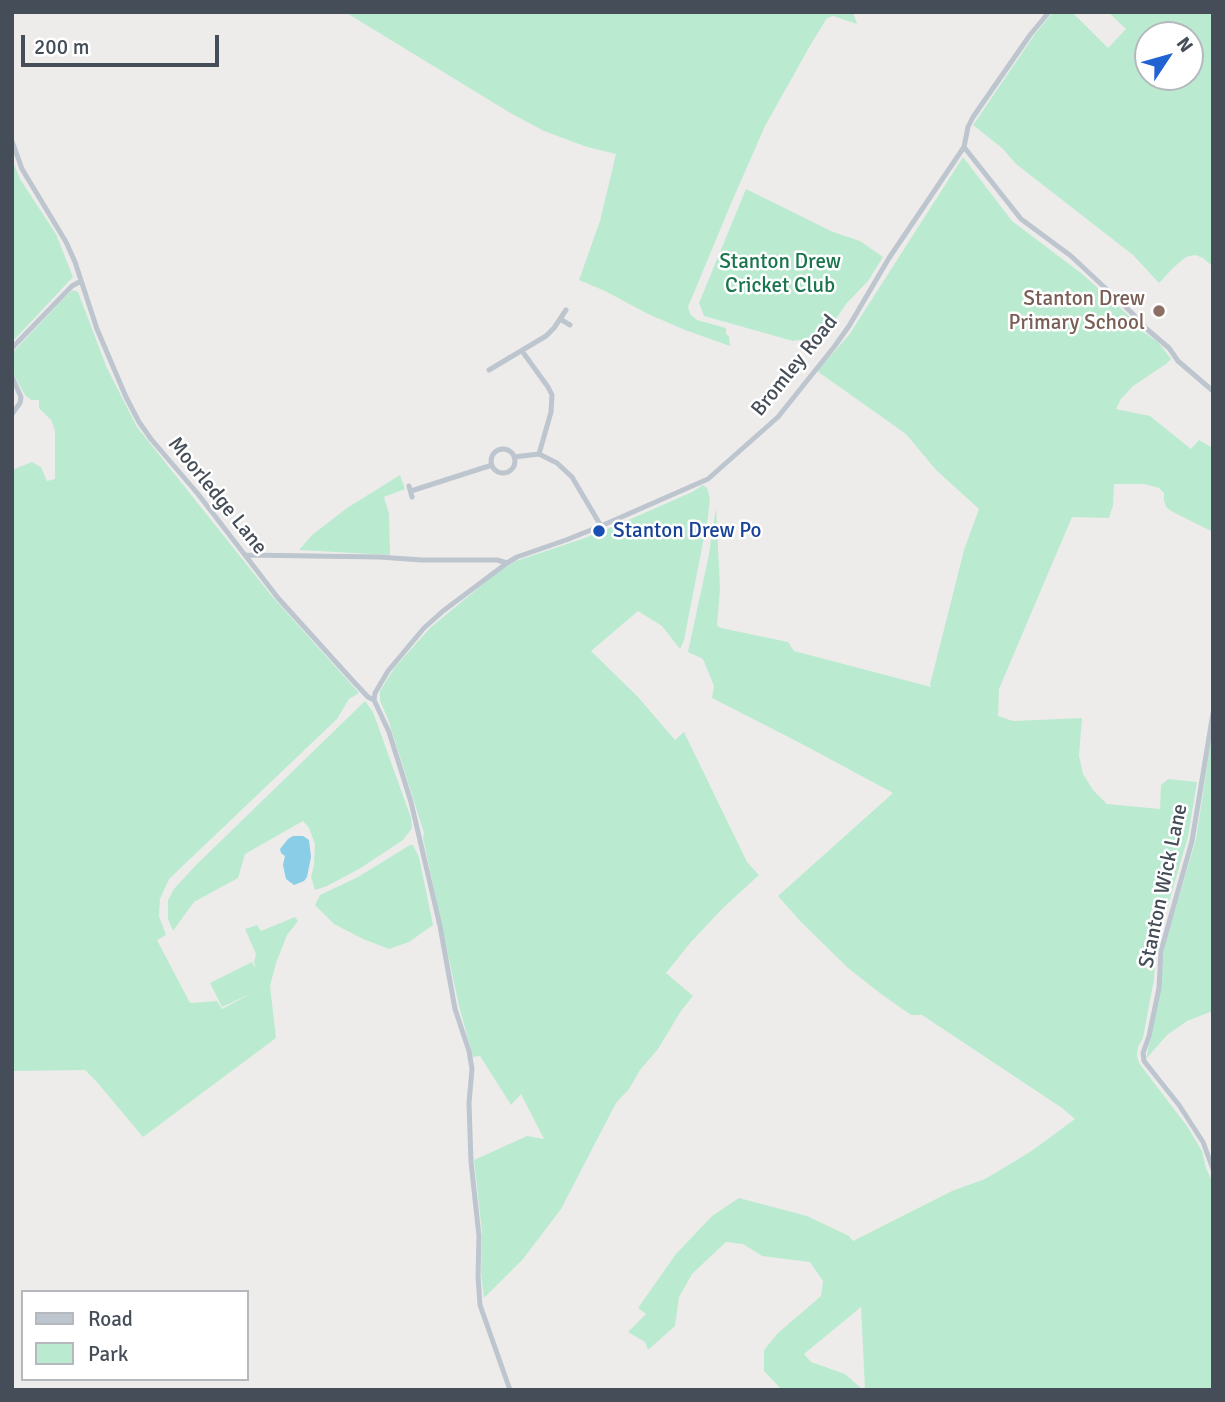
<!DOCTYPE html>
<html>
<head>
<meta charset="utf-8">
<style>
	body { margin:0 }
	#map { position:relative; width:1225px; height:1402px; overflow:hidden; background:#eeeceb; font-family:Signika,sans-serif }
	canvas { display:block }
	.frame { position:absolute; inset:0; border:14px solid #454e58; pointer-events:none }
	.legend { position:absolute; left:21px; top:1290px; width:228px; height:91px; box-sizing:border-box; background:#fff; border:2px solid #b5b8bc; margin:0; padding:9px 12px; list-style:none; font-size:21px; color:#454e58 }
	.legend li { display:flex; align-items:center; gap:14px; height:35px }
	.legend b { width:35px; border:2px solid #b5b8bc }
	.north { position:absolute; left:1134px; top:21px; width:70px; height:70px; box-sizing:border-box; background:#fff; border:2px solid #b5b8bc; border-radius:50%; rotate:54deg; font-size:19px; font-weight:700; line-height:28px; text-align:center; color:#454e58 }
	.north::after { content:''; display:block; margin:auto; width:24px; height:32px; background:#2163d3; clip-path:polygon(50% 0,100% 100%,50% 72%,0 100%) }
	.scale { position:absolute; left:21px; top:35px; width:198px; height:32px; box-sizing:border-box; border:4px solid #454e58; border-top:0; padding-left:9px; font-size:21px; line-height:24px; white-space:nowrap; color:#454e58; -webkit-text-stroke:5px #fff; paint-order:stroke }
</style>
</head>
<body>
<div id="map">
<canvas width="1225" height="1402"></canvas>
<div class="frame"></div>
<ul class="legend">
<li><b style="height:9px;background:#bdc5ce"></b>Road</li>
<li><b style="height:19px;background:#baebd0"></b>Park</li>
</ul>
<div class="north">N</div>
<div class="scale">200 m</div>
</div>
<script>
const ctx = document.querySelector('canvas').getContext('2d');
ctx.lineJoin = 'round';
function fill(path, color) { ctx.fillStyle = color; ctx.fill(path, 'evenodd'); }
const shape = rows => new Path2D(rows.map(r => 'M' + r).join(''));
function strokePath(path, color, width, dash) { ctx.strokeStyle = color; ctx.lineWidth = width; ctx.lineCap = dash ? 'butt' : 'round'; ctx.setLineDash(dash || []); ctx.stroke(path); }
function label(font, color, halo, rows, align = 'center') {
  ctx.font = font + ' Signika,sans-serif'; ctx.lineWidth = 5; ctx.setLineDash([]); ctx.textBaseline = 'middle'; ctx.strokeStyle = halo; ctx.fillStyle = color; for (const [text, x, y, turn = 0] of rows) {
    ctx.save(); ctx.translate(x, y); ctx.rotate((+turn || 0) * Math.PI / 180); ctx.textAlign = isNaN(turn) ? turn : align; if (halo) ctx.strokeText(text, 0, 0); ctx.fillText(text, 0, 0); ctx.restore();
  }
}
fill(shape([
	[345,12,853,12,857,24,833,16,827,18,811,44,765,126,730,206,688,307,690,314,697,320,726,328,726,334,729,336,730,346,685,330,648,314,605,291,579,280,600,221,616,154,587,147,544,131,512,114],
	[1053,12,1072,12,1108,48,1126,29,1108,12,1213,12,1213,267,1203,258,1195,255,1186,257,1174,267,1159,283,1133,255,1016,164,1002,148,973,125,1035,34],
	[1190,35,1190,77,1148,77,1148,35],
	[963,157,1012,221,1081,273,1129,316,1139,329,1158,342,1171,359,1166,364,1133,386,1121,399,1116,409,1150,416,1191,449,1199,440,1213,448,1213,532,1171,511,1166,507,1164,500,1164,493,1159,488,1144,484,1114,484,1113,505,1109,518,1072,517,999,689,998,716,1013,721,1082,718,1079,756,1083,774,1093,790,1107,804,1160,809,1161,785,1168,779,1197,782,1188,837,1159,935,1156,952,1154,979,1143,1038,1138,1047,1137,1056,1139,1063,1187,1126,1202,1151,1206,1168,1210,1177,1213,1179,1213,1390,865,1390,861,1307,804,1354,811,1362,845,1374,863,1390,782,1390,764,1371,764,1350,778,1333,821,1296,823,1281,810,1262,762,1256,743,1244,726,1242,692,1274,679,1297,675,1326,648,1350,645,1342,628,1332,646,1314,638,1308,676,1254,712,1216,739,1198,807,1216,849,1236,853,1241,952,1191,985,1179,1030,1152,1075,1119,1062,1108,922,1015,911,1015,881,994,848,968,800,921,778,896,893,793,802,744,712,698,714,686,703,659,688,652,709,554,716,507,720,589,717,626,721,628,788,642,794,651,931,687,930,684,934,669,964,550,979,509,936,470,906,434,817,371,849,335],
	[12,159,20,179,56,234,73,277,12,342],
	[746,189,833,232,860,241,883,257,868,281,846,304,817,346,799,340,793,341,704,316,699,303],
	[73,290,78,292,107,368,137,427,271,595,359,693,349,699,337,719,169,879,160,899,159,916,166,935,157,940,190,1003,217,1001,222,1009,252,993,222,1007,210,983,252,962,256,969,254,962,256,954,245,929,257,925,261,931,295,917,298,921,287,935,276,963,270,986,276,1038,143,1137,96,1081,85,1070,12,1071,12,470,32,462,41,467,47,481,55,479,55,430,51,420,39,408,39,400,31,400,25,395,15,377,12,370,12,353,69,293],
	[400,475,405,489,384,497,389,514,390,555,299,550,312,535,347,508],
	[703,485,707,488,710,498,708,517,684,640,680,649,662,626,638,611,591,651,638,697,675,740,684,732,747,862,759,875,723,908,691,942,666,973,693,996,681,1011,658,1049,640,1070,629,1089,616,1103,561,1209,523,1259,484,1298,481,1273,482,1232,474,1160,527,1136,544,1139,521,1094,511,1105,480,1056,473,1057,459,1006,423,838,424,833,388,719,380,701,380,691,395,667,430,628,499,571,516,561,585,538,624,522,692,492],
	[365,701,373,712,411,818,412,828,403,840,359,869,327,886,315,890,311,877,314,865,315,844,309,828,303,821,245,854,238,878,194,902,173,931,168,919,168,900,174,889,195,866],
	[1213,727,1213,1011,1187,1021,1167,1035,1146,1059,1161,985,1164,948,1196,839],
	[410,845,413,845,419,857,433,925,409,942,389,949,363,939,334,924,315,905,320,895,358,877]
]), '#baebd0');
fill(shape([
	[293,836,303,836,309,840,311,857,307,877,304,881,294,885,286,879,283,865,285,856,281,853,280,849,288,839]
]), '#89cde7');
strokePath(shape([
	[12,141,22,169,66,242,75,262,97,329,126,397,139,422,151,439,198,494,278,598,353,681,368,697,374,700],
	[964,147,1021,219,1071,256,1133,314,1142,325,1169,348,1178,361,1213,391],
	[560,319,570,325],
	[12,348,72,286,81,281],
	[522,351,548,387,552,395,551,412,539,454],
	[489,370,546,336,554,328,566,310],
	[12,377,21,397,20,403,12,414],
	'491 461a12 12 0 1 1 24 0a12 12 0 1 1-24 0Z',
	[514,457,539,454,557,463,572,477,601,526],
	[409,486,412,497],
	[411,491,492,465],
	[245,555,379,557,422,560,497,560,507,563,517,557,566,540,601,526,708,479,778,417,834,347,849,326,889,258,964,147,968,127,973,117,1030,35,1049,12],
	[374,700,389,732,411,802,440,926,455,1009,469,1051,472,1069,469,1103,471,1162,479,1236,478,1276,480,1305,510,1390],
	[374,700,375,693,388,671,424,628,443,611,507,563],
	[1213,713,1192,841,1161,951,1159,988,1149,1036,1143,1053,1144,1061,1179,1105,1203,1142,1213,1169]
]), '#bdc5ce', 5);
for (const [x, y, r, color] of [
	[1159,311,7,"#8d6e63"],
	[599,531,7,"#1a4fb4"]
]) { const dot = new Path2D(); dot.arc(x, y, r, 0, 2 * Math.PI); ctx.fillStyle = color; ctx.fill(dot); strokePath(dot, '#fff', 2.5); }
label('21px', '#1a754d', '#fff', [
	["Stanton Drew",780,262],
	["Cricket Club",780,286]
]);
label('21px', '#785e54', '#fff', [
	["Stanton Drew",1145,299],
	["Primary School",1145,323]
], 'right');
label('21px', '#454e58', '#fff', [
	["Bromley Road",795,366,-51],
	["Moorledge Lane",217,496,51],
	["Stanton Wick Lane",1164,886,-78]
]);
label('21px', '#164399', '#fff', [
	["Stanton Drew Po",613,531]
], 'left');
</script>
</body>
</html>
